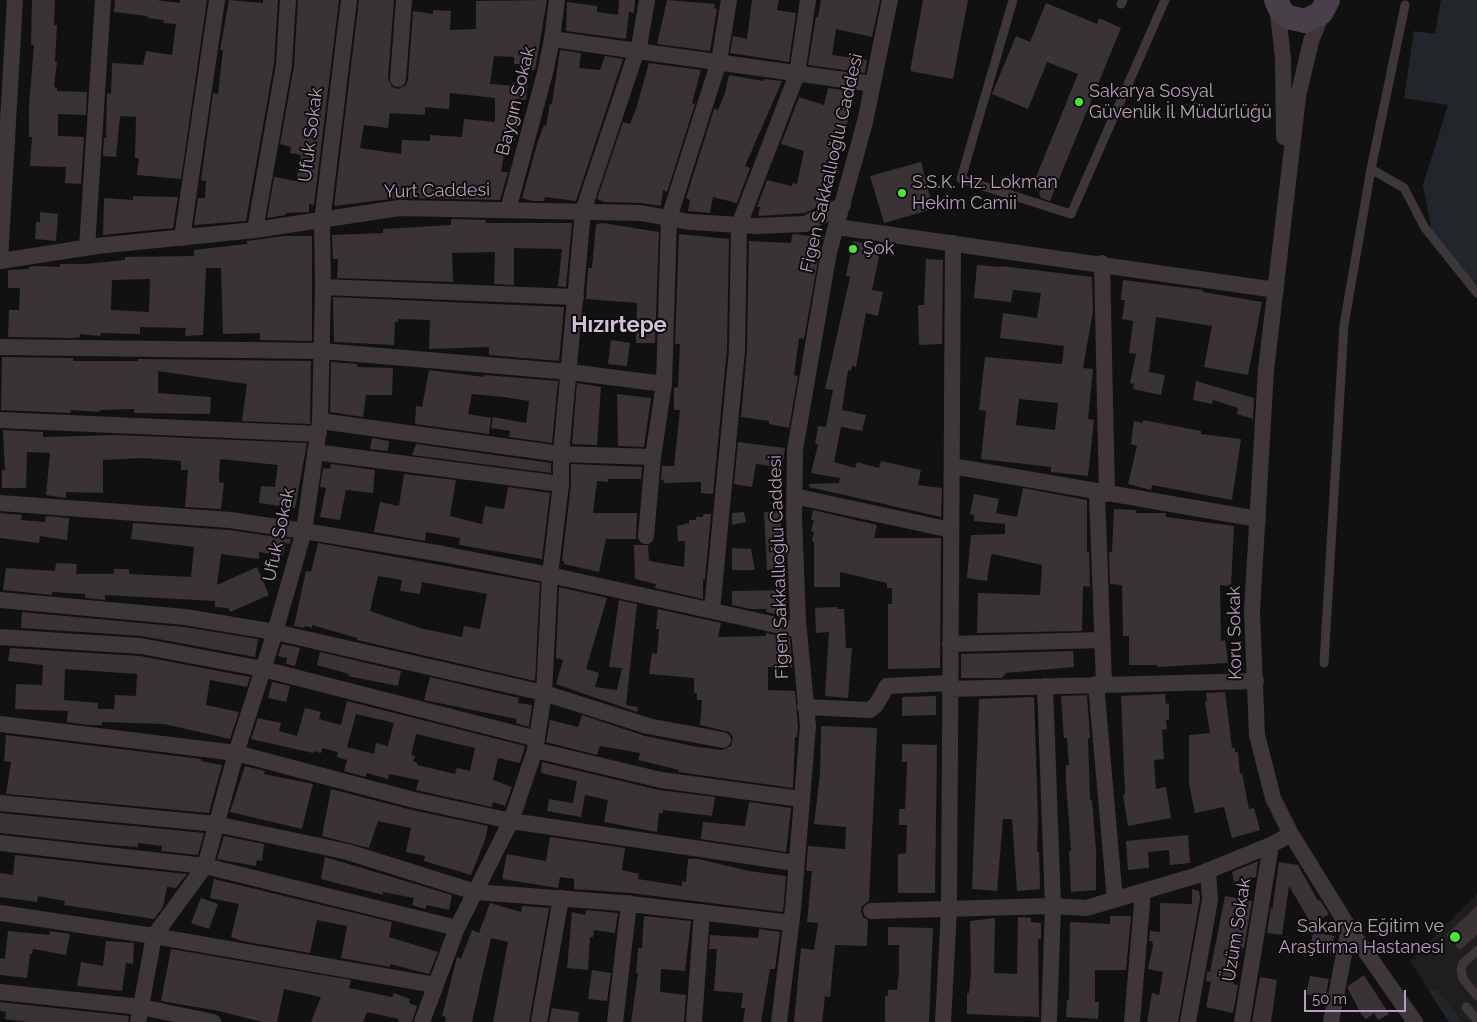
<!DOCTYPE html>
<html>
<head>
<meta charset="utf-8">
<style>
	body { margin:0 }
	#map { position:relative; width:1477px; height:1022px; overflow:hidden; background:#121112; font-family:Raleway,sans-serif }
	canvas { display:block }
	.scale { position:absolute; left:1304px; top:990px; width:102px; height:22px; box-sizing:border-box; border:2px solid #b1a3b2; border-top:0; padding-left:6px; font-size:15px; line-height:18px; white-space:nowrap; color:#b1a3b2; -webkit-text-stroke:4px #0d0c0d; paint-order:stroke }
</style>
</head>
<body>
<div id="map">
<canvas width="1477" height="1022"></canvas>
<div class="scale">50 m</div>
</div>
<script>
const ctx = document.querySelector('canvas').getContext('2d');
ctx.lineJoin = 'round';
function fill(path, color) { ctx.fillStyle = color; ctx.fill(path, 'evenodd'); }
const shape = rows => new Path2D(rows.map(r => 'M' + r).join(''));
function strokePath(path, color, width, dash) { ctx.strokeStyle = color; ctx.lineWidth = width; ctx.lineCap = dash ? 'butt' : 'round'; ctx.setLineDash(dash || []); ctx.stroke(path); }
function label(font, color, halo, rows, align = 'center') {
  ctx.font = font + ' Raleway,sans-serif'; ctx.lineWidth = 4; ctx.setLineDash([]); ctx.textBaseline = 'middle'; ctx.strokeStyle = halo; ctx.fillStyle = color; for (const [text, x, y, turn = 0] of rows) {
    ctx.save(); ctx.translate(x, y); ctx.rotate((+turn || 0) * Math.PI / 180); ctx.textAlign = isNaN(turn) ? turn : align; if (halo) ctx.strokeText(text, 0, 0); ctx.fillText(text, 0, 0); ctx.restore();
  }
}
fill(shape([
	[1477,894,1477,1022,1449,1022,1410,961]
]), '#1f1d1e');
fill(shape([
	[1441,0,1477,0,1477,284,1433,238,1423,185,1448,105,1404,98,1414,31,1435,34],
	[1437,989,1462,1022,1449,1022,1429,991]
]), '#212729');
fill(shape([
	[32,0,55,0,54,25,57,25,55,62,57,62,54,87,57,88,57,91,87,92,86,115,58,114,58,136,84,137,81,184,65,183,66,167,30,166,32,137,29,137,29,106,34,45,31,45],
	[115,0,156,0,180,3,180,0,207,0,181,179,137,175,139,158,135,158,136,117,120,116,116,157,103,156,104,138,106,138,107,93,111,94,112,63,143,65,146,51,172,55,176,24,163,23,164,20,147,18,148,16,114,12],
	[229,0,263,3,263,0,278,0,274,64,246,221,194,225,198,198,205,198,206,181,201,180,213,93,218,94,223,50,220,50],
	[298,0,339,0,314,205,309,204,309,212,286,213,286,215,267,218,274,177,296,181,301,155,290,153,291,147,280,144,294,66],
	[359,0,394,0,388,78,392,87,398,89,406,85,408,80,413,11,433,14,433,10,451,11,450,30,476,29,476,1,547,0,535,70,520,69,521,64,514,64,514,57,494,56,490,84,527,87,526,100,517,99,515,141,512,140,511,144,506,144,501,172,508,172,500,200,399,198,334,206],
	[450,93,495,98,495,122,464,119,462,137,430,135,430,141,402,140,401,154,360,148,364,125,388,128,390,113,425,115,425,107,449,109],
	[619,0,635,0,634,13,629,12,626,39,566,31,567,2,597,6,597,12,618,15],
	[667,0,715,4,714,8,717,9,710,51,657,44],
	[752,0,779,0,777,10,796,13,789,62,730,53,733,36,747,39],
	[821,0,880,0,872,37,836,29,832,55,867,60,865,73,808,65,816,17,818,17],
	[923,0,968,0,953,79,910,71],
	[1046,3,1097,24,1099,18,1121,28,1050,201,1041,198,1039,193,1042,185,1034,182,1078,74,1047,62,1028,109,992,94,1016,36,1030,42],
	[560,50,581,53,579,68,600,70,605,56,623,59,576,201,545,197,544,201,532,201,522,198,537,144,544,125,546,126,550,104,552,104],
	[649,63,701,70,692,103,695,104,667,192,663,190,661,206,641,203,605,202,597,199,623,122,630,124,636,109],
	[729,75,763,81,764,79,782,81,745,166,750,168,737,203,713,197,710,213,688,211,690,200,686,198,714,109,718,110,725,93],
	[828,88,851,91,845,118,848,119,844,138,829,201,805,213,758,216,760,207,757,207,767,180,792,186,793,183,797,184,804,151,781,144,799,97,824,105],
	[921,162,933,209,884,223,870,176],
	[133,196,178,197,173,228,103,235,104,198,133,200],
	[40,212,58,214,56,241,35,239,36,222,40,222],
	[451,219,486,220,485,223,572,223,566,287,558,286,562,249,514,248,514,285,494,284,495,252,452,253,453,282,337,278,338,259,333,259,332,235,383,233,383,229,451,225],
	[603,223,659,232,655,343,636,343,637,303,586,299,588,268,592,268,596,224],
	[679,234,729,239,727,349,713,494,701,493,701,482,664,483,664,480,661,480,662,466,674,466,680,410,674,410,674,388,678,387,680,344,675,344],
	[795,234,822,238,804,339,799,338,794,375,798,376,789,428,769,424,769,421,741,417,747,350,749,241,791,243,792,235],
	[283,236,312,236,312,341,260,340,260,333,223,334,221,268,206,268,203,335,185,336,186,328,140,327,140,334,101,333,100,336,80,334,80,337,74,338,8,337,9,310,19,310,20,288,8,288,8,270,29,269,29,267,36,266,60,267,60,264,86,264,125,260,125,257,194,256,194,250,247,244,247,241],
	[150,279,149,312,111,310,112,280],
	[853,241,881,247,872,290,883,292,878,316,866,313,856,367,852,366,851,371,848,370,842,410,866,415,862,431,841,427,834,462,855,468,857,462,879,468,881,461,921,470,918,485,942,488,941,517,809,487,809,484,839,483,840,478,811,473,818,445,815,444,818,426,826,427,833,390,825,389,850,277,846,276],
	[926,259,943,260,942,344,919,345,918,305,924,305],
	[977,265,1001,267,1001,266,1092,277,1093,311,1083,368,1093,369,1088,419,1094,420,1088,476,1051,472,1051,467,981,459,986,411,979,410,985,357,1062,364,1064,346,1000,338,1003,313,1037,318,1041,293,1013,290,1011,302,974,298],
	[1019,399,1058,403,1055,430,1016,425],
	[1123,280,1203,290,1203,292,1262,302,1248,375,1204,367,1212,326,1156,317,1149,372,1165,375,1161,395,1133,389,1134,384,1130,383,1136,354,1129,353,1133,321,1122,319,1125,300,1121,300],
	[333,297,564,307,559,361,489,355,489,347,429,349,430,320,398,319,398,322,395,322,394,345,334,342],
	[611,340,630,343,627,366,608,364],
	[2,357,73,358,73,361,138,361,138,359,311,361,310,424,242,421,247,384,158,371,158,393,211,397,210,414,134,413,134,409,100,410,99,412,71,410,70,413,1,410],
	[331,362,357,364,357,367,393,368,392,395,366,395,363,417,330,412],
	[429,370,484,377,484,375,558,381,552,443,509,437,510,431,491,428,493,417,526,423,529,401,504,397,472,394,468,414,491,418,489,434,415,424,416,406,422,407],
	[1196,381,1254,398,1253,419,1237,414,1238,408,1213,400,1212,404,1193,400],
	[577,383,601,387,597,445,572,444],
	[617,394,651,398,644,447,618,446],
	[1143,420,1201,431,1201,434,1241,439,1232,500,1152,485,1151,490,1128,484,1137,446,1131,444,1134,421,1143,423],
	[3,430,43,432,43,437,118,435,307,443,295,508,259,503,261,486,275,487,278,465,220,459,219,482,224,483,221,509,185,507,188,470,181,470,181,461,142,458,103,460,103,493,66,492,66,498,46,495,50,453,27,452,26,488,2,488,2,470,5,470],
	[372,438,389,441,388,451,370,449],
	[738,442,785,448,782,468,756,464,752,487,734,484],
	[416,444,551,463,551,473,412,455],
	[331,464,375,470,373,493,346,490,340,520,320,517,326,488,320,487,323,468,330,469],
	[571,464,642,467,641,479,608,479,608,482,597,481,593,513,637,513,636,539,606,539,599,572,564,564,564,561,562,561,571,485],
	[404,474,456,480,450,516,482,524,485,506,504,509,508,487,550,493,542,559,459,545,460,538,426,532,425,541,374,532,380,502,399,506],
	[1023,488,1087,500,1087,552,1089,552,1090,587,1083,586,1082,631,977,633,978,593,1040,595,1042,565,993,554,991,555,987,581,967,578,971,535,1005,534,1005,524,974,521,974,515,970,514,974,494,999,499,996,513,1017,517],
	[1114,509,1136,510,1136,513,1166,513,1166,517,1234,526,1231,586,1220,585,1221,641,1225,640,1228,663,1157,667,1157,665,1129,665,1129,636,1123,636,1122,585,1110,584,1109,552,1112,552],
	[813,510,877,525,874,538,941,538,940,668,888,669,888,604,892,604,892,588,887,588,887,583,840,572,840,587,814,587,814,542,812,541,814,532,811,531,814,520,811,520],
	[780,511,781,527,784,526,786,568,767,570,764,512],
	[744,512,746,522,732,525,732,513],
	[0,513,22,515,21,520,45,522,46,516,69,518,67,540,40,536,39,543,0,538],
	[703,514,711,514,705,579,703,579,703,599,655,588,656,584,635,579,634,545,648,545,649,561,684,567,685,541,678,541,677,526,689,523,689,520,696,520,696,517,703,517],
	[133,523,229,530,291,539,290,544,285,543,283,556,259,552,259,559,221,554,217,585,257,567,269,595,230,612,228,608,215,607,215,601,105,595,105,600,85,598,85,594,52,592,52,595,3,590,6,568,55,571,56,563,77,564,76,574,114,574,114,569,129,569,129,574,191,577,194,547,131,539],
	[318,543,540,583,535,681,357,640,357,638,312,625,312,628,305,626,304,628,294,626,306,571,311,572],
	[378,576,402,580,400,591,420,594,422,582,487,594,480,629,464,626,462,637,420,628,370,611],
	[732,548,751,549,755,570,732,570],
	[559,587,607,598,586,669,599,673,595,687,617,690,622,668,609,667,619,600,637,604,626,705,638,707,637,712,556,684,563,660,556,658],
	[786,590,787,617,766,612,766,609,751,609,732,605,732,591],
	[837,607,837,609,844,609,846,648,852,648,848,698,825,696,829,632,816,633,815,608],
	[658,609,721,623,718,637,766,636,766,633,790,638,792,667,768,667,768,690,795,691,798,726,797,737,795,737,793,788,678,772,679,770,638,760,640,753,600,746,597,755,546,742,550,720,578,727,582,715,645,736,698,747,722,750,731,746,733,737,729,732,700,725,702,700,697,700,697,693,694,693,694,678,649,674,652,653,657,654,659,629,656,629],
	[22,612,184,627,258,639,255,657,142,636,21,628],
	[282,644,300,648,295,666,286,664,287,658,278,656],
	[10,648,140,656,250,677,247,687,210,680,206,705,239,712,230,739,164,724,102,722,102,725,88,725,67,722,68,711,15,709,16,684,42,685,43,665,8,661],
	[65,669,137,674,136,696,115,695,114,709,98,709,98,703,64,700],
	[1073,651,1074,667,1006,673,1002,678,961,678,961,654],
	[320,652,401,671,398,686,348,676,349,674,317,665],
	[430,677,519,698,518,703,532,705,529,727,516,723,517,719,424,700],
	[272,682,290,686,286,702,268,698],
	[1225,692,1232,748,1235,748,1235,752,1238,752,1240,774,1242,773,1249,809,1254,808,1260,830,1232,838,1224,807,1195,813,1189,784,1189,735,1210,733,1205,702,1207,701,1206,693],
	[1165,694,1166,704,1169,703,1169,720,1166,720,1167,729,1162,730,1164,759,1154,760,1156,789,1166,787,1171,818,1128,826,1123,795,1125,794,1121,696],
	[1087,695,1090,738,1088,738,1090,800,1092,800,1096,851,1096,890,1071,892,1069,851,1071,851,1066,782,1066,765,1069,765,1067,738,1064,738,1061,696],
	[936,696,936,715,902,716,902,697],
	[1034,697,1038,818,1037,852,1039,852,1040,889,1017,891,1012,819,1003,819,997,891,972,889,979,699],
	[347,701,525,746,520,763,498,758,493,780,512,787,505,806,493,802,492,807,416,790,419,780,389,774,388,779,367,773,366,777,344,771,347,760,337,757,338,752,322,748,321,753,314,751,313,753,251,739,258,718,281,723,279,731,297,736,305,708,321,712,319,719,341,725],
	[356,714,394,723,388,746,376,743,374,754,347,747],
	[416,734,475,748,470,771,457,768,455,774,417,765,417,762,413,762,415,756,411,755],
	[821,726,877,728,869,901,862,906,861,911,863,917,868,920,867,946,835,945,830,997,825,996,822,1022,794,1022,801,948,814,950,818,923,807,922,812,871,806,871,808,846,845,849,846,827,814,824,820,774],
	[6,735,201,759,201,761,222,765,209,813,6,794,11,762,4,761],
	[902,744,937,745,935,893,898,893,898,854,906,853,907,825,899,825,899,809,905,809,906,790,907,762,902,762],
	[542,762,659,790,715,797,712,816,663,810,663,813,659,813,657,832,604,822,608,800,585,795,581,817,547,811,549,799,573,803,577,781,541,773],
	[245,766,265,771,264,774,313,784,302,829,230,812],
	[331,789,412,810,488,826,485,840,471,875,424,861,425,856,406,852,411,828,378,821,369,848,322,836],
	[749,802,791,808,786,852,701,839,703,822,745,826],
	[0,813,204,833,198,855,161,851,162,846,138,843,138,847,109,845,0,833],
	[1188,835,1190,863,1170,865,1169,850,1148,852,1149,868,1128,870,1126,841],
	[224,836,264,844,262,861,257,860,256,866,217,859],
	[550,837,625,848,622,870,639,874,638,879,682,886,682,881,686,882,688,859,699,859,749,871,786,876,783,912,630,893,574,889,574,879,560,877,558,888,502,879,507,854,546,861],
	[15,855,139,869,187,874,176,888,167,887,163,907,154,919,64,905,65,901,38,896,37,902,0,897,0,873,13,875],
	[325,857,452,895,449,910,427,905,425,909,412,905,414,898,383,892,383,895,321,879],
	[1258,861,1256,877,1234,882,1232,872],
	[1279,862,1298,865,1318,901,1320,900,1329,914,1312,925,1289,886,1282,935,1267,933,1271,906,1272,911],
	[214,879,392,922,389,937,438,952,429,974,390,964,390,967,341,958,347,926,317,920,310,953,242,941,231,937,239,904,210,898],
	[1192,889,1199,891,1200,899,1178,1022,1147,1022,1152,993,1159,995,1163,972,1148,969,1153,945,1152,941,1149,941,1150,931,1160,932,1160,903,1192,904],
	[1225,896,1252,901,1244,948,1242,948,1233,984,1238,985,1233,1013,1206,1007,1211,982,1206,981,1207,971,1210,972],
	[201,898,218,904,209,929,191,923],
	[490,903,521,912,522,906,549,908,529,1022,493,1022,508,942,491,938,472,1022,445,1022,446,1017,442,1016,457,957,461,959,472,930,479,933],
	[1477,906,1477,935,1460,950,1446,935],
	[586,910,618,913,615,933,594,930,593,937,590,937,588,970,567,968,572,912,585,915],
	[644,916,691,921,685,971,661,969,660,992,686,995,684,1022,631,1022,638,973,636,973,638,948,642,948],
	[1110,916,1131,916,1126,970,1095,970,1095,1002,1099,1002,1098,1019,1066,1017,1067,1000,1069,1000,1070,922,1110,924],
	[1018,917,1031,918,1031,922,1041,923,1041,939,1038,939,1039,1017,967,1014,967,993,969,993,971,973,970,921,995,918,994,973,1017,974],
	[888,927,933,928,929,1022,885,1022,885,996,888,996,888,990,897,990,899,972,899,945,888,945],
	[759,929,780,932,775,969,770,969,761,1022,743,1022,745,1008,741,1008,743,993,714,991,717,949,709,949,710,935,758,938],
	[8,931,49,935,50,931,70,934,66,955,33,949,32,954,30,954,27,978,0,975,0,958,5,959],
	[1313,932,1334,936,1331,954,1313,951,1315,944,1311,943],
	[106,941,134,943,133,964,126,963,122,991,77,986,81,962,103,966],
	[171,949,351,980,349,988,392,997,394,993,410,999,409,1003,417,1006,412,1022,398,1022,399,1019,367,1012,363,1022,311,1022,321,997,284,989,277,1022,262,1022,219,1011,161,1001],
	[592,970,611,973,607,1001,588,999],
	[1364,975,1389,1014,1378,1020,1374,1013,1366,1019,1361,1014,1348,989,1348,986],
	[1310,976,1329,979,1324,1003,1311,1001,1312,995,1306,994],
	[1260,977,1277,980,1271,1022,1252,1022],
	[0,1002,129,1016,128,1022,29,1022,5,1019,6,1012,0,1011],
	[552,1008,579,1012,578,1022,549,1022]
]), '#373336');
strokePath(shape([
	[1013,0,961,179,1071,214,1165,0],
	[1121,4,1123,0],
	[1371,169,1404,188,1425,228,1477,293],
	[1324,663,1344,325,1371,169,1405,5],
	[1477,951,1463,963,1461,970,1463,979,1477,996],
	[1466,1007,1477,1020]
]), '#3c373b', 9);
strokePath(shape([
	[1277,4,1283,59,1284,137],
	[1324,9,1311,41,1298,97,1266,370,1252,611,1257,735,1273,798,1291,834,1349,928,1415,1022],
	[552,39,873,84],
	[398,79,404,0],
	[508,210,545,73,552,39,557,0],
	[837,227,1276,290],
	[255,230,284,65,288,0],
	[182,238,217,0],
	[87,247,103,0],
	[0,261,97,246,255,230,399,208,641,213,690,222,757,226,805,224,843,205],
	[0,261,15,0],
	[1102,263,1107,494],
	[323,287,576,297],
	[1,347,322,351,570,372,664,384],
	[0,420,319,434],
	[320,421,561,454,653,457],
	[315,452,561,484],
	[952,466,1258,519],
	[1097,492,1104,684],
	[794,496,951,530],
	[0,503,230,520,304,531,443,554,550,575,799,630],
	[646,536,653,457,664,384,669,218,719,61,729,0],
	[0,600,185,617,275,632,544,693,648,726,723,740],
	[712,610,737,350,739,225,797,74,808,0],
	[0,637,141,646,263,669,537,739],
	[950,644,1102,640],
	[1096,684,1115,900],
	[1045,686,1053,906,1049,1022],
	[949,689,1256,681],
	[805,707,870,710,876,705,887,686,949,683],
	[0,724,236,753,414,800,511,821,795,863],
	[535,750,661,780,801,799],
	[0,803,216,824,348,852,475,892,622,903,791,923],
	[0,843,205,866,457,928],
	[871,911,1053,906,1086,908,1195,876,1271,845,1291,834],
	[0,913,154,936,435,985],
	[0,992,141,1007,213,1022],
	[138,1022,154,936,205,866,236,753,275,632,304,531,320,421,323,287,322,222,349,0],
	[422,1022,457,928,511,821,535,750,544,693,550,575,561,484,561,454,583,211,640,41,647,0],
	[539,1022,561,898],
	[615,1022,629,903],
	[694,1022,702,912],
	[779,1022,793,909,808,726,798,620,794,518,795,450,829,252,865,122,890,0],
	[943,1022,949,909,953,243],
	[1132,1022,1143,892],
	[1188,1022,1210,900,1208,870],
	[1242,1022,1271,845],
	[1331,1022,1349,928]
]), '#3c373b', 16);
strokePath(shape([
	[1276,0,1281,11,1288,17,1305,21,1321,13,1328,0]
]), '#464047', 24);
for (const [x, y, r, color] of [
	[1079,102,5,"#49e734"],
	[902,193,5,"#49e734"],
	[853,249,5,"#49e734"],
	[1455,937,6,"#49e734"]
]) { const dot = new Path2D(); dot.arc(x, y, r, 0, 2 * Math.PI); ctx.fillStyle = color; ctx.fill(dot); strokePath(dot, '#0d0c0d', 2); }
label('18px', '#b1a3b2', '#0d0c0d', [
	["Sakarya Sosyal",1089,92],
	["Güvenlik İl Müdürlüğü",1089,113],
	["S.S.K. Hz. Lokman",912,183],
	["Hekim Camii",912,204],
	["Şok",863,249],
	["Sakarya Eğitim ve",1444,927,"right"],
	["Araştırma Hastanesi",1444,948,"right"]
], 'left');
label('18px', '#b1a3b2', '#0d0c0d', [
	["Baygın Sokak",516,101,-76],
	["Ufuk Sokak",311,135,-83],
	["Figen Sakkallıoğlu Caddesi",832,163,-77],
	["Yurt Caddesi",437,191,-1],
	["Ufuk Sokak",279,535,-78],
	["Figen Sakkallıoğlu Caddesi",779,567,-92],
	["Koru Sokak",1235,633,-91],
	["Üzüm Sokak",1237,930,-81]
]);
label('bold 22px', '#cec3ce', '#0d0c0d', [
	["Hızırtepe",619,325]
]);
</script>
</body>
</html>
